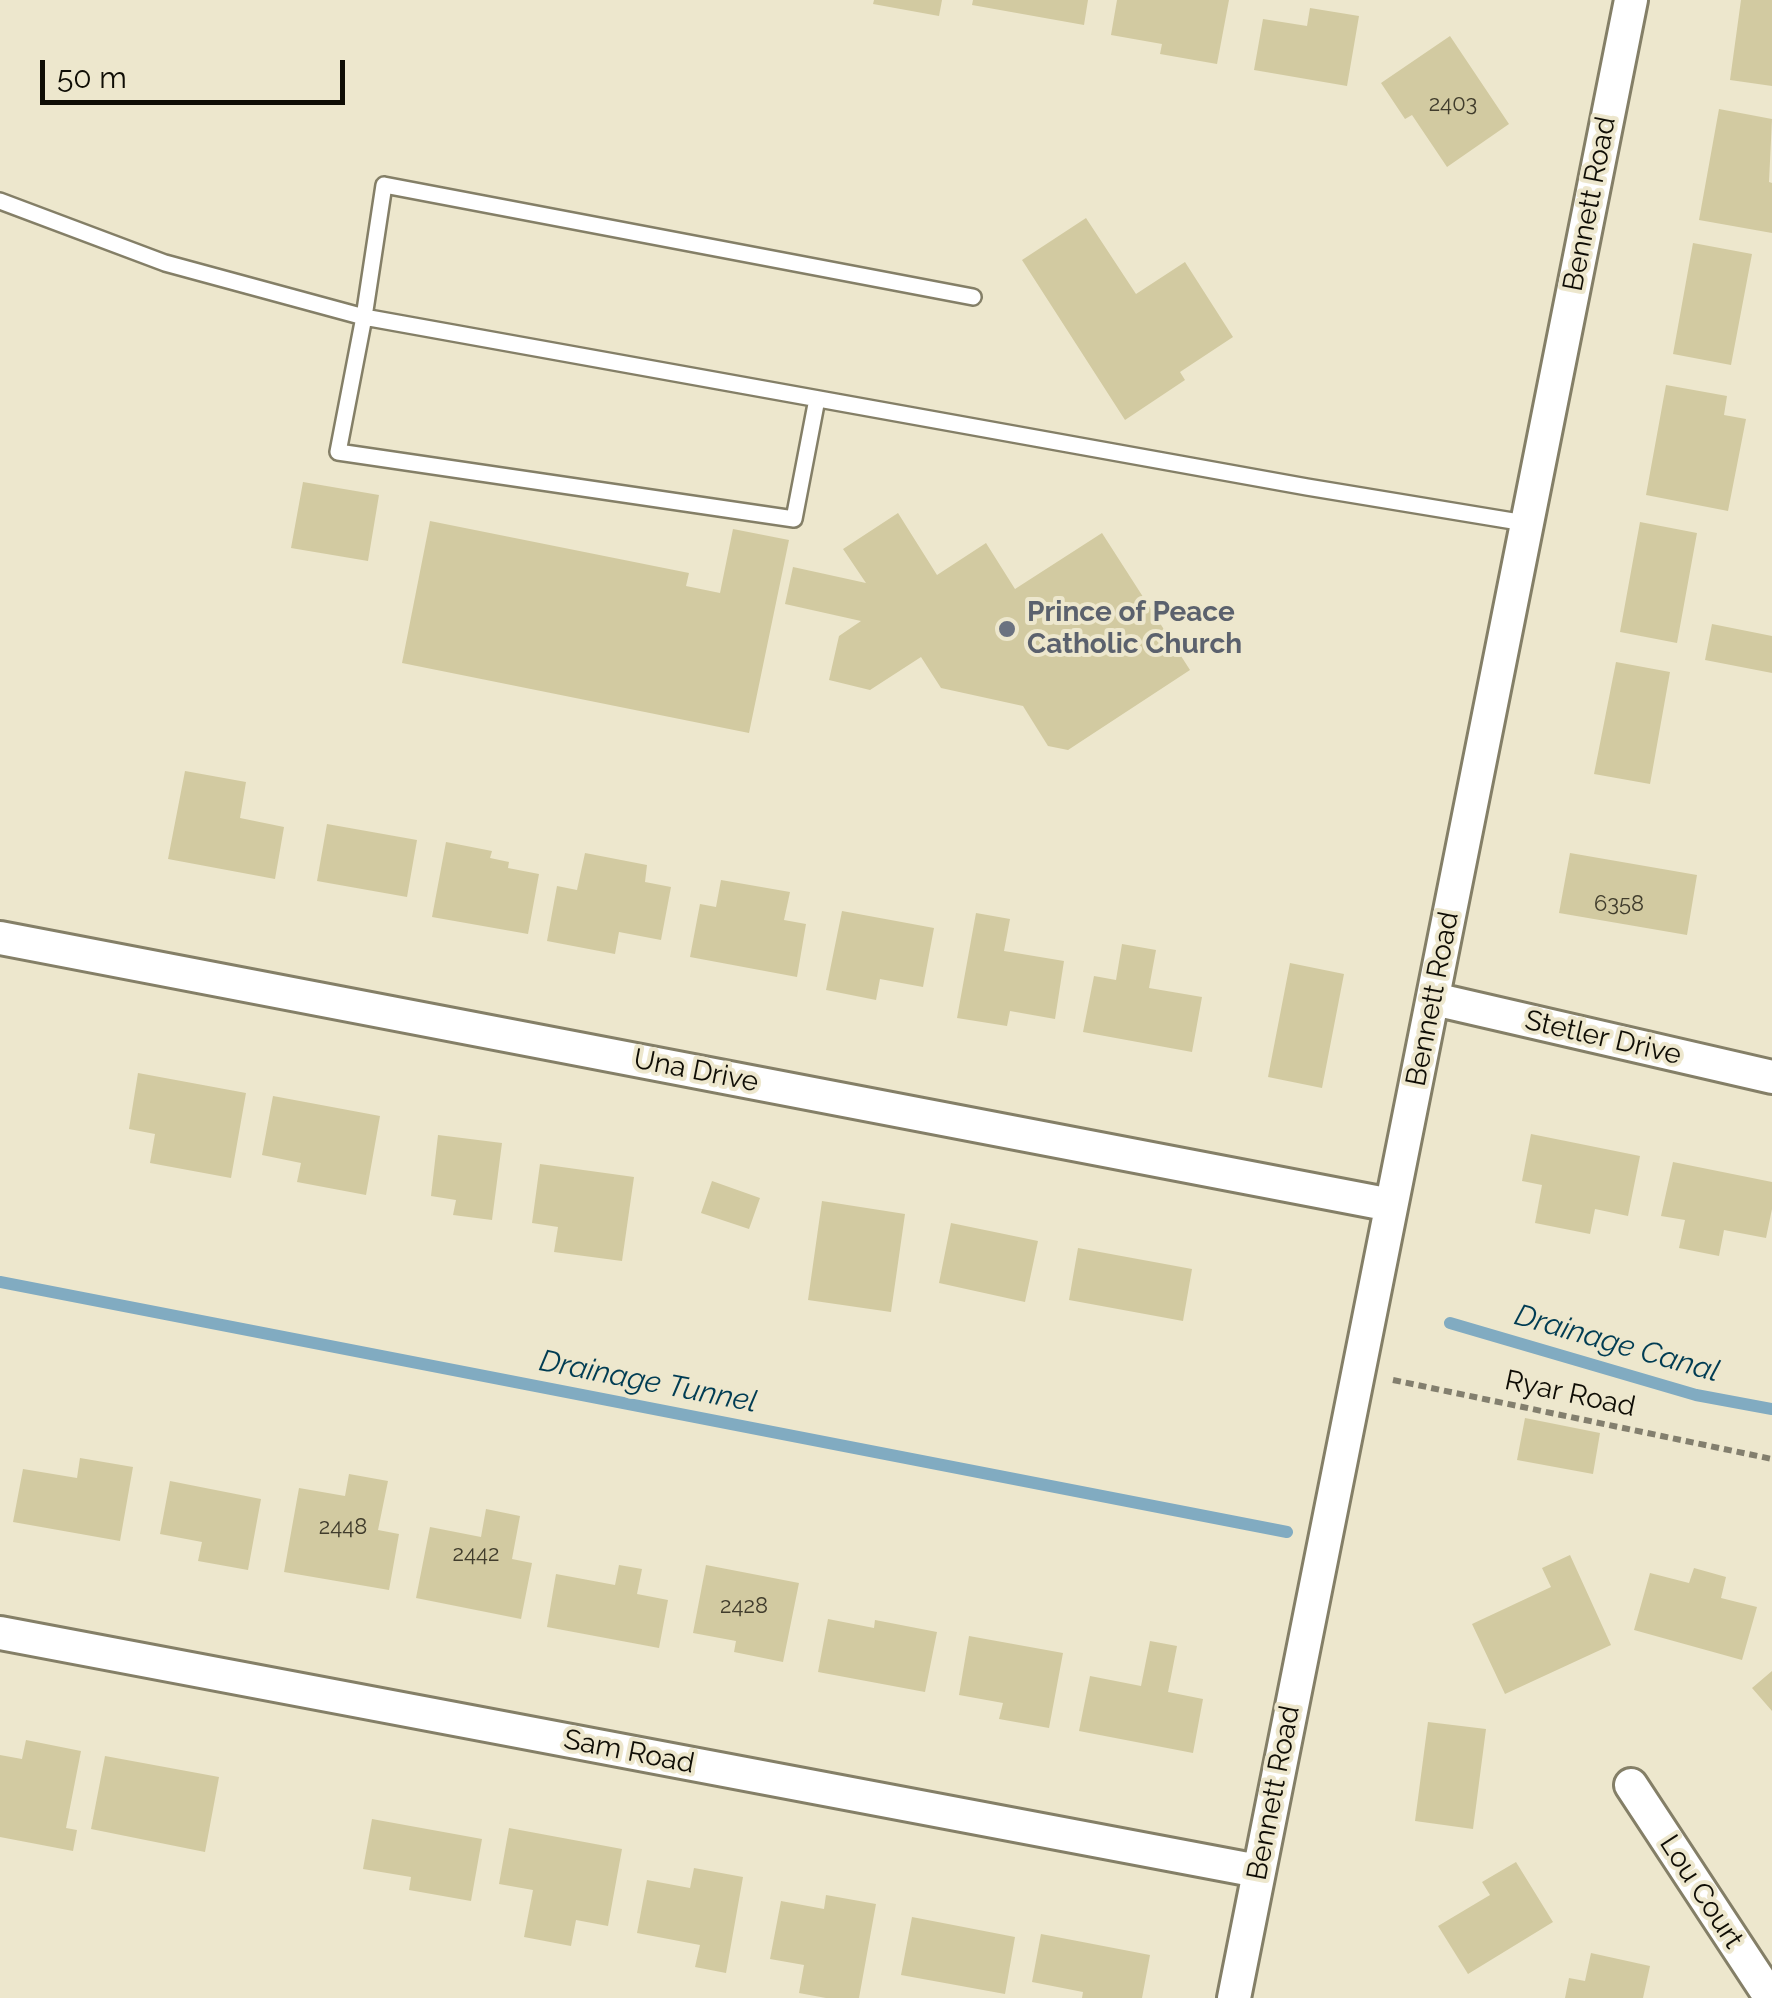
<!DOCTYPE html>
<html>
<head>
<meta charset="utf-8">
<style>
	body { margin:0 }
	#map { position:relative; width:1772px; height:1998px; overflow:hidden; background:#ede7cd; font-family:Raleway,sans-serif }
	canvas { display:block }
	.scale { position:absolute; left:40px; top:60px; width:305px; height:45px; box-sizing:border-box; border:5px solid #0f0d05; border-top:0; padding-left:12px; font-size:30px; line-height:35px; white-space:nowrap; color:#0f0d05; -webkit-text-stroke:8px #ede7cd; paint-order:stroke }
</style>
</head>
<body>
<div id="map">
<canvas width="1772" height="1998"></canvas>
<div class="scale">50 m</div>
</div>
<script>
const ctx = document.querySelector('canvas').getContext('2d');
ctx.lineJoin = 'round';
const shape = rows => new Path2D(rows.map(r => 'M' + r).join(''));
function strokePath(path, color, width, dash) { ctx.strokeStyle = color; ctx.lineWidth = width; ctx.lineCap = dash ? 'butt' : 'round'; ctx.setLineDash(dash || []); ctx.stroke(path); }
function fill(path, color) { ctx.fillStyle = color; ctx.fill(path, 'evenodd'); }
function label(font, color, halo, rows, align = 'center') {
  ctx.font = font + ' Raleway,sans-serif'; ctx.lineWidth = 8; ctx.setLineDash([]); ctx.textBaseline = 'middle'; ctx.strokeStyle = halo; ctx.fillStyle = color; for (const [text, x, y, turn = 0] of rows) {
    ctx.save(); ctx.translate(x, y); ctx.rotate((+turn || 0) * Math.PI / 180); ctx.textAlign = isNaN(turn) ? turn : align; if (halo) ctx.strokeText(text, 0, 0); ctx.fillText(text, 0, 0); ctx.restore();
  }
}
strokePath(shape([
	[0,1282,1287,1532],
	[1450,1323,1696,1395,1772,1409]
]), '#81abc1', 12);
fill(shape([
	[874,0,942,0,939,16,873,4],
	[973,0,1088,0,1084,25,972,5],
	[1117,0,1229,0,1217,64,1160,54,1162,44,1111,35],
	[1741,0,1772,0,1772,86,1730,80],
	[1310,8,1359,16,1347,86,1254,70,1263,19,1307,26],
	[1450,36,1509,124,1447,167,1412,115,1405,119,1381,83],
	[1719,109,1772,119,1769,182,1772,183,1772,233,1699,220],
	[1086,218,1136,294,1185,262,1233,337,1180,372,1185,380,1125,420,1022,260],
	[1693,243,1752,254,1731,365,1673,354],
	[1666,385,1727,396,1724,415,1746,419,1728,511,1646,495],
	[303,482,379,495,368,561,291,548],
	[898,513,937,575,986,543,1015,589,1102,533,1190,670,1068,750,1048,746,1023,706,941,688,921,657,870,690,829,680,839,636,861,621,785,604,793,567,866,583,843,549],
	[430,521,689,573,686,586,720,593,733,529,789,540,749,733,402,663],
	[1640,522,1697,533,1677,643,1620,632],
	[1712,624,1772,636,1772,673,1705,660],
	[1616,662,1670,672,1650,784,1594,774],
	[185,771,246,782,240,818,284,827,275,879,168,859],
	[327,824,417,840,407,897,317,881],
	[446,842,492,851,490,858,509,862,508,868,539,874,528,934,432,917],
	[585,853,647,865,645,882,671,887,661,940,619,932,615,954,547,941,557,886,577,890],
	[1570,853,1697,875,1687,935,1559,913],
	[721,880,790,892,784,920,806,924,797,977,690,957,700,904,716,907],
	[842,911,934,928,923,987,880,979,876,1000,826,990],
	[976,913,1010,919,1004,951,1064,961,1055,1019,1010,1011,1007,1026,957,1018],
	[1122,944,1156,950,1149,988,1202,997,1192,1052,1083,1032,1094,976,1116,980],
	[1290,963,1344,974,1322,1088,1268,1077],
	[138,1073,246,1093,231,1178,150,1163,155,1134,129,1129],
	[273,1096,380,1116,366,1195,297,1182,301,1163,262,1155],
	[1531,1134,1640,1156,1628,1216,1595,1209,1590,1234,1535,1223,1542,1185,1522,1181],
	[438,1135,502,1143,492,1220,453,1215,456,1200,431,1196],
	[1673,1162,1772,1182,1772,1209,1766,1238,1724,1230,1719,1256,1679,1248,1685,1220,1661,1216],
	[540,1164,634,1177,622,1261,554,1252,558,1227,532,1223],
	[712,1181,760,1198,749,1229,701,1213],
	[822,1201,905,1214,891,1312,808,1300],
	[951,1223,1038,1241,1025,1302,939,1283],
	[1078,1248,1192,1269,1183,1321,1069,1300],
	[1525,1418,1600,1433,1593,1474,1517,1460],
	[80,1458,133,1467,120,1541,13,1522,23,1469,77,1478],
	[349,1474,388,1481,378,1530,399,1534,389,1590,284,1572,299,1488,345,1496],
	[170,1481,261,1499,248,1570,198,1561,202,1542,160,1534],
	[486,1509,520,1516,512,1559,532,1563,521,1619,416,1598,430,1527,481,1537],
	[1570,1555,1611,1645,1505,1694,1472,1624,1551,1587,1542,1568],
	[619,1565,642,1569,637,1594,668,1600,659,1648,547,1627,556,1574,615,1585],
	[706,1565,799,1583,783,1662,734,1652,736,1641,693,1633],
	[1694,1568,1726,1577,1721,1598,1757,1607,1742,1660,1634,1630,1650,1573,1689,1583],
	[828,1619,874,1628,875,1620,937,1632,925,1692,818,1672],
	[969,1636,1063,1653,1049,1728,999,1719,1003,1703,959,1695],
	[1150,1641,1177,1646,1168,1692,1203,1699,1193,1753,1079,1731,1090,1676,1141,1686],
	[1772,1671,1772,1711,1752,1688],
	[1428,1722,1486,1729,1473,1829,1415,1821],
	[26,1740,81,1751,66,1828,77,1830,73,1851,0,1837,0,1755,22,1759],
	[105,1756,219,1777,205,1852,91,1829],
	[372,1819,482,1839,471,1901,409,1890,411,1877,363,1869],
	[509,1828,622,1849,608,1926,576,1920,571,1946,524,1937,533,1890,499,1884],
	[1516,1862,1553,1922,1468,1974,1438,1926,1490,1895,1482,1882],
	[694,1868,743,1877,726,1973,695,1967,700,1945,637,1933,647,1880,690,1888],
	[826,1895,876,1904,859,1998,826,1998,799,1993,804,1965,770,1959,781,1901,824,1909],
	[912,1917,1015,1937,1005,1994,901,1975],
	[1041,1934,1150,1955,1142,1998,1082,1998,1083,1992,1032,1982],
	[1591,1953,1650,1966,1643,1998,1565,1998,1569,1978,1585,1981]
]), '#d2caa1');
const lane = shape([
	[0,201,165,263,364,317,1307,487,1525,523],
	[817,399,794,519,338,452,364,317,384,185,973,297]
]);
const street = shape([
	[0,938,1391,1205],
	[1434,999,1772,1077],
	[0,1633,1258,1871],
	[1631,1785,1771,1998],
	[1234,1998,1631,0]
]);
strokePath(lane, '#847f67', 20);
strokePath(street, '#847f67', 38);
strokePath(shape([
	[1393,1380,1772,1459]
]), '#837f6e', 6, [8, 5]);
strokePath(lane, '#fff', 15);
strokePath(street, '#fff', 32);
for (const [x, y, r, color] of [
	[1007,629,10,"#6b7280"]
]) { const dot = new Path2D(); dot.arc(x, y, r, 0, 2 * Math.PI); ctx.fillStyle = color; ctx.fill(dot); strokePath(dot, '#ede7cd', 4); }
label('22px', '#403c2c', null, [
	["2403",1453,104],
	["6358",1619,904],
	["2448",343,1527],
	["2442",476,1554],
	["2428",744,1606]
]);
label('28px', '#0f0d05', '#ede7cd', [
	["Bennett Road",1590,204,-79],
	["Bennett Road",1433,999,-79],
	["Stetler Drive",1603,1038,13],
	["Una Drive",696,1071,11],
	["Ryar Road",1570,1394,12],
	["Sam Road",629,1752,11],
	["Bennett Road",1274,1793,-79],
	["Lou Court",1701,1892,57]
]);
label('bold 28px', '#5b616d', '#ede7cd', [
	["Prince of Peace",1027,613],
	["Catholic Church",1027,645]
], 'left');
label('italic 30px', '#003c53', '#ede7cd', [
	["Drainage Canal",1617,1344,16],
	["Drainage Tunnel",648,1382,11]
]);
</script>
</body>
</html>
